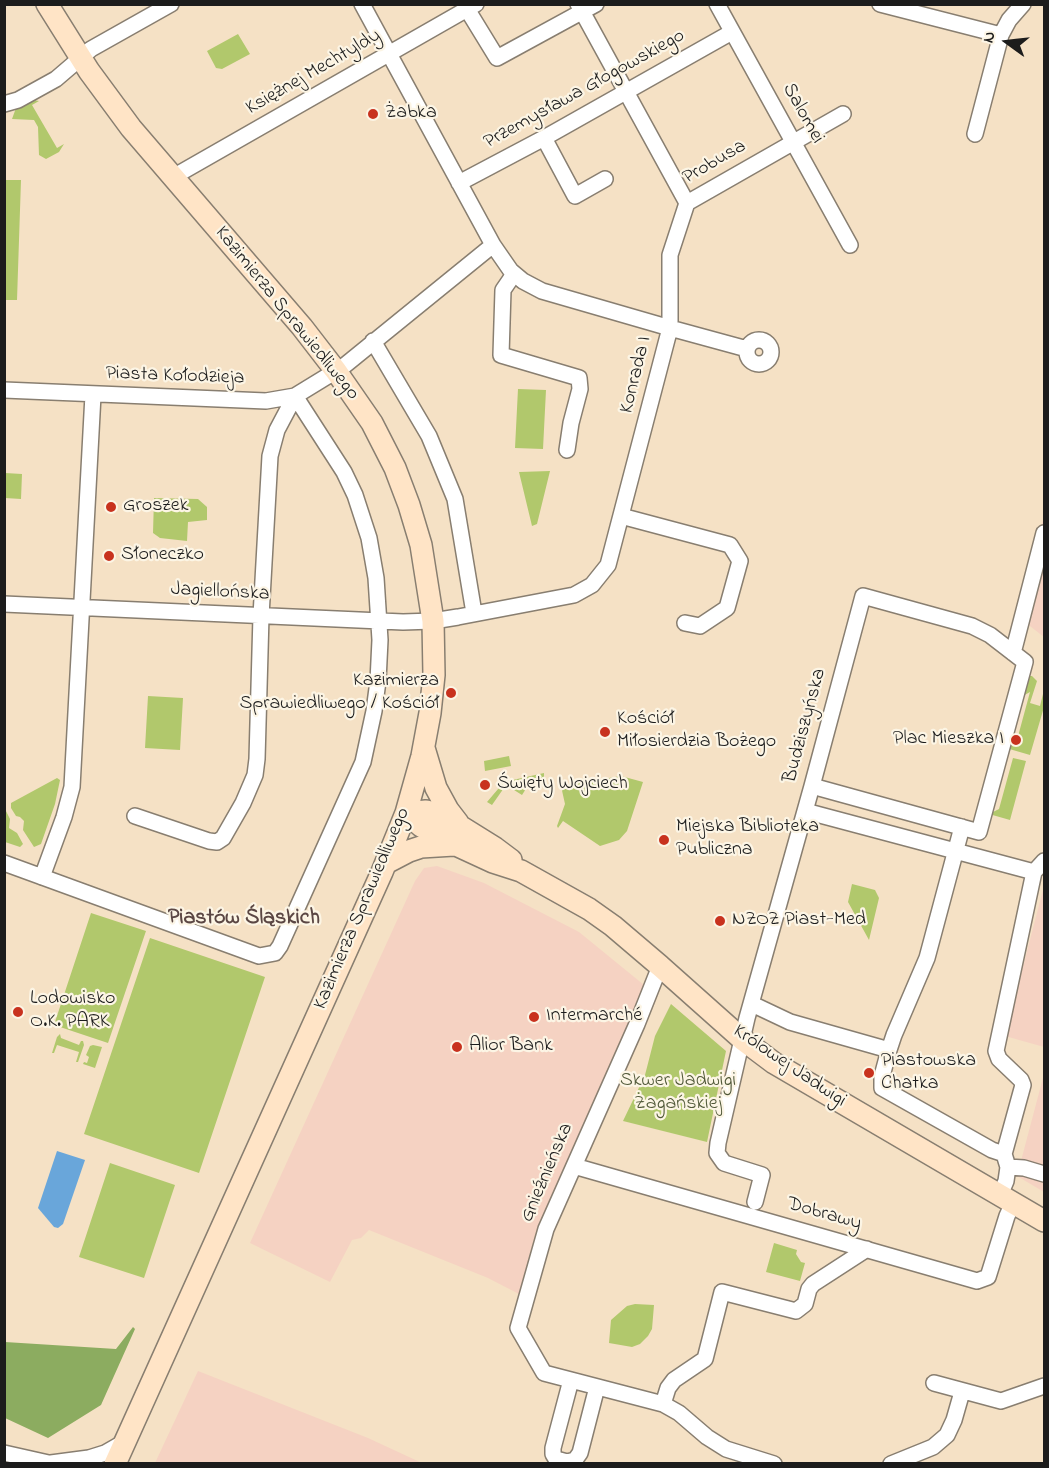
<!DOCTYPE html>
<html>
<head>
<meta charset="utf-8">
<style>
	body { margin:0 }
	#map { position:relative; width:1049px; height:1468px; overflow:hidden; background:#f5e1c5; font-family:"Indie Flower",sans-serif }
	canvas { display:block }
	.frame { position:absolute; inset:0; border:6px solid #1c1c1c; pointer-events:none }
	.north { position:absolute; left:977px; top:12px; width:60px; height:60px; -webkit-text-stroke:4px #fcf5e5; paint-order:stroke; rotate:285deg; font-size:16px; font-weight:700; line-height:24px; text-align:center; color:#1c1c1c }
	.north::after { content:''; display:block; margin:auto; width:21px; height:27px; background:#1c1c1c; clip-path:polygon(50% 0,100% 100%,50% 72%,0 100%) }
</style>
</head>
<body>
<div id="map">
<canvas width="1049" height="1468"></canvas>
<div class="frame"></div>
<div class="north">N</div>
</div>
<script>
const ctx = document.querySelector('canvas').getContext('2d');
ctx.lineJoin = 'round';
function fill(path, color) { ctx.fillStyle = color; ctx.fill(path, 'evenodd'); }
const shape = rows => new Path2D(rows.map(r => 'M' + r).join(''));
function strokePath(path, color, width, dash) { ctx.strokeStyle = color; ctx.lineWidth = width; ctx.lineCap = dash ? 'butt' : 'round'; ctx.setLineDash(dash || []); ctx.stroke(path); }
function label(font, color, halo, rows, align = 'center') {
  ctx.font = font + ' "Indie Flower",sans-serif'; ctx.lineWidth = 4.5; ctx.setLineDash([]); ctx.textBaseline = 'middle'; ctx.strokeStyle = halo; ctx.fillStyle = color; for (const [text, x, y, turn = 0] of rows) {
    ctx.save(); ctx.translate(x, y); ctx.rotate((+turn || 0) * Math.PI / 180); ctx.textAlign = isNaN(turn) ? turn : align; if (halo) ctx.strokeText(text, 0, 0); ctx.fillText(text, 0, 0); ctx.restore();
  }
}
fill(shape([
	[1044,516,1044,637,1026,623,1017,620],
	[437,866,484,883,579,932,644,985,624,1039,536,1231,519,1294,488,1278,369,1230,361,1238,352,1240,330,1282,250,1243,415,881,424,868],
	[1044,886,1044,1047,1005,1036],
	[1044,1074,1044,1192,1017,1176],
	[198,1371,368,1438,422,1463,155,1463]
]), '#f5d2c2');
fill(shape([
	[238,34,250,54,222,69,216,68,207,51],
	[33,100,39,101,32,105,57,148,64,144,59,152,46,159,39,155,38,127,34,120,12,119,16,108],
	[5,180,21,180,17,300,5,300],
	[518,389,546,390,543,449,515,448],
	[550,471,537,524,532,526,519,472],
	[5,473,22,474,21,499,5,498],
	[154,498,198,499,207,507,207,520,188,522,187,541,160,538,153,533],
	[1028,676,1032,676,1037,681,1030,703,1040,706,1044,690,1044,707,1030,755,1006,748,1008,743,1017,740,1030,692,1021,697],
	[148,696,183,698,180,750,145,748],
	[509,756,511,766,485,771,484,761],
	[1013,758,1026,761,1010,820,989,814,999,809],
	[544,773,544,778,540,782,533,778,522,795,506,785,492,805,487,802,504,782],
	[621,776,643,782,627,831,619,840,600,846,563,821,558,828,557,826,565,804,561,786],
	[57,778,60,780,55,804,41,844,34,847,23,830,24,821,20,817,16,816,11,808,11,803],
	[5,809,10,819,9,828,17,833,23,844,20,847,5,842],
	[852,884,875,890,879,898,869,940,848,902],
	[91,913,146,931,108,1043,54,1025],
	[150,938,265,977,199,1173,84,1134],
	[671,1004,726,1051,707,1142,623,1121,645,1075,655,1036],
	[60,1034,61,1038,79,1045,81,1041,83,1041,84,1045,78,1062,76,1062,79,1052,57,1045,54,1053,52,1053,57,1037],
	[93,1045,102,1047,95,1068,83,1064,84,1062,87,1063,89,1057,86,1055,90,1046],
	[110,1163,175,1185,144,1278,79,1257],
	[774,1243,797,1250,796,1254,801,1262,805,1263,800,1281,766,1272],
	[635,1304,654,1305,652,1329,648,1336,640,1344,632,1347,609,1343,611,1320,627,1306]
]), '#b1c86c');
fill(shape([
	[133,1327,135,1329,101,1405,48,1438,5,1418,5,1342,116,1349]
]), '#8cac60');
fill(shape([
	[57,1151,85,1160,63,1224,58,1228,54,1227,38,1208]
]), '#69a6da');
const street = shape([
	[362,4,493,245],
	[578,4,687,203],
	[717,4,850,245],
	[880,4,1001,35,975,134],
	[467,9,497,58,596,4],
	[1001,35,1009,20,1023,4],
	[4,104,18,100,56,79,91,49,171,4],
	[544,138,575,196,605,179],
	[173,177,476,4],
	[459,183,544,138,732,32],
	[514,274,503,290,501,355,579,378,580,389,571,423,567,450],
	'747 352a12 12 0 1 1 24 0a12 12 0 1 1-24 0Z',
	[373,341,429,436,455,499,474,613],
	[747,349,670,328,670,255,687,203,843,114],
	[4,390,266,401,295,396,344,366,493,245,511,271,523,281,542,291,670,328,608,565,592,585,574,595,458,617,433,621,403,622,4,604],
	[621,516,730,545,740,561,727,608,700,626,685,623],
	[1013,653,1044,533],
	[805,811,1034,872,996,1051,999,1059,1021,1080,1023,1085,1004,1154,1008,1167,1006,1181,1000,1195],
	[135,816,209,841,217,842,223,838,243,803,255,775,257,759,261,616,270,456,277,430,295,396],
	[4,863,259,956,275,953,280,946,363,762,374,711,378,681,380,640,376,578,369,538,355,495,344,472,295,396],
	[1034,872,1044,861],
	[42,877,64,817,72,787,93,395],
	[660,966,637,1024,546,1229,518,1328,544,1373,663,1404,679,1413,707,1437,726,1449,774,1464],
	[752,1004,790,1022,889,1050,882,1076,882,1088,992,1150,1004,1154],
	[889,1050,894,1035,927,958,962,827],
	[574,1166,977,1281,988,1277,1007,1216,1013,1203],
	[1008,1167,1024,1168,1044,1174],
	[755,1202,762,1175,724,1163,717,1153,718,1143,747,1018,812,786,863,596,972,626,990,635,1025,662,979,832,812,786],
	[571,1380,553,1448,553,1454,556,1459,567,1462,575,1460,580,1453,597,1387],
	[934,1383,1001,1401,1044,1386],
	[663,1404,668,1388,674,1380,705,1359,722,1292,796,1311,805,1304,809,1289,813,1284,867,1249],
	[4,1453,53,1464],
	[51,1463,89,1458,105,1453,126,1441],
	[891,1464,933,1447,947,1435,954,1420,962,1392]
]);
const secondary = shape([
	[47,4,89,71,131,128,302,327,336,371,372,423,395,468,409,505,421,545,433,621,434,675,430,713,422,756,406,813,382,872,115,1464],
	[424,748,436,788,448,810,458,823],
	[406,813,421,826,441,838,493,862,521,871,589,909,613,926,660,966,742,1039,774,1063,1044,1221],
	[406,813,426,811,442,815,495,848,511,860],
	[386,863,409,851,421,847,454,845]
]);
strokePath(street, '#887e70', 18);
strokePath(secondary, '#887e70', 24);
strokePath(street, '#fff', 15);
strokePath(secondary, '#ffe4c6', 21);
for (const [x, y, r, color] of [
	[373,114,6,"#c8321e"],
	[111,507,6,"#c8321e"],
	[109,556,6,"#c8321e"],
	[451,693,6,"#c8321e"],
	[605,732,6,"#c8321e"],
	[1016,740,6,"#c8321e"],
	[485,785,6,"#c8321e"],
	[664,840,6,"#c8321e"],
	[720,921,6,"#c8321e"],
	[18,1012,6,"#c8321e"],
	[534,1017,6,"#c8321e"],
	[457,1047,6,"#c8321e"],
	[869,1073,6,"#c8321e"]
]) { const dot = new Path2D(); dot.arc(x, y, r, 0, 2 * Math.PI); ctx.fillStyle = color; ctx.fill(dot); strokePath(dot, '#fcf5e5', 2); }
label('20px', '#1c1c1c', '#fcf5e5', [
	["Księżnej Mechtyldy",314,73,-30],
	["Przemysława Głogowskiego",585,90,-29],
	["Salomei",802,114,61],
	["Probusa",715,163,-30],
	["Kazimierza Sprawiedliwego",286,314,51],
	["Konrada I",637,375,-76],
	["Piasta Kołodzieja",175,377,2],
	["Jagiellońska",220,593,3],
	["Budziszyńska",806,726,-75],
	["Kazimierza Sprawiedliwego",363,909,-67],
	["Królowej Jadwigi",789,1067,34],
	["Gnieźnieńska",548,1173,-67],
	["Dobrawy",824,1215,16]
]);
label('20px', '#1c1c1c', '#fcf5e5', [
	["Żabka",385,114],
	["Groszek",123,507],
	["Słoneczko",121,556],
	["Kazimierza",439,682,"right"],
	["Sprawiedliwego / Kościół",439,705,"right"],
	["Kościół",617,720],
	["Miłosierdzia Bożego",617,743],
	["Plac Mieszka I",1004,740,"right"],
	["Święty Wojciech",497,785],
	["Miejska Biblioteka",676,828],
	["Publiczna",676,851],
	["NZOZ Piast-Med",732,921],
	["Lodowisko",30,1000],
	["O.K. PARK",30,1023],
	["Intermarché",546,1017],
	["Alior Bank",469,1047],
	["Piastowska",881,1062],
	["Chatka",881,1085]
], 'left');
label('20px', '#505838', '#fcf5e5', [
	["Skwer Jadwigi",678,1082],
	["Żagańskiej",678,1105]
]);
label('bold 22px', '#5b4744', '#fcf5e5', [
	["Piastów Śląskich",244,919]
]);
</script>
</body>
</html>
